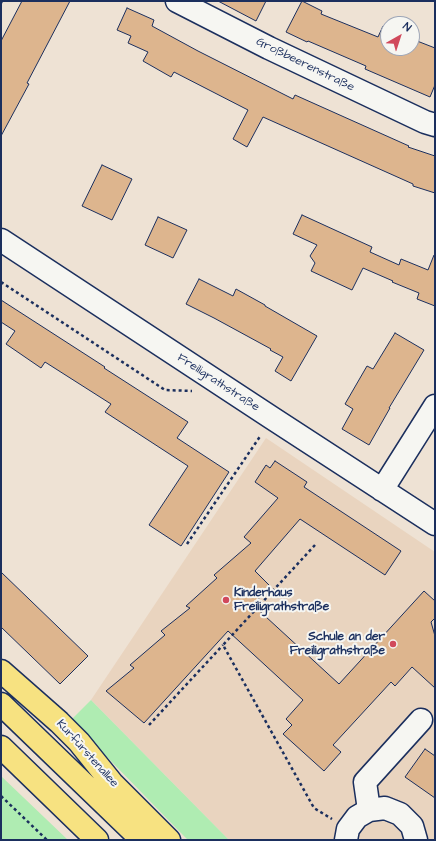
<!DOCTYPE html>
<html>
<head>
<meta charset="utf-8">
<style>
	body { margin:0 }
	#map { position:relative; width:436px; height:841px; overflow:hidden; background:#eee2d4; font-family:"Architects Daughter",sans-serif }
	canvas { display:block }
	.frame { position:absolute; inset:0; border:2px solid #1b2f5e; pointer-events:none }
	.north { position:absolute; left:380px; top:16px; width:40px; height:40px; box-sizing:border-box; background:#f6f6f2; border:1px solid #9ea6b7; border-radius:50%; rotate:39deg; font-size:11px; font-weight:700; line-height:16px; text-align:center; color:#1b2f5e }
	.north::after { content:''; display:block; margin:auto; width:14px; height:18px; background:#d1495b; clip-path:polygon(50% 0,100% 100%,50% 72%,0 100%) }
</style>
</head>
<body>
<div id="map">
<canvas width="436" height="841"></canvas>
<div class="frame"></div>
<div class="north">N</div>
</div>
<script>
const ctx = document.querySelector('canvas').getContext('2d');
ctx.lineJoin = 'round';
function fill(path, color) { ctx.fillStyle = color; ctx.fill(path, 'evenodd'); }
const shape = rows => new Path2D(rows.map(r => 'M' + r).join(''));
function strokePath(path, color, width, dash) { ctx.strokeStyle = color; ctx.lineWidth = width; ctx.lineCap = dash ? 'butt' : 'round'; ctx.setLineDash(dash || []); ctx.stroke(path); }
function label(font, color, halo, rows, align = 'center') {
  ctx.font = font + ' "Architects Daughter",sans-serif'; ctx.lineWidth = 4; ctx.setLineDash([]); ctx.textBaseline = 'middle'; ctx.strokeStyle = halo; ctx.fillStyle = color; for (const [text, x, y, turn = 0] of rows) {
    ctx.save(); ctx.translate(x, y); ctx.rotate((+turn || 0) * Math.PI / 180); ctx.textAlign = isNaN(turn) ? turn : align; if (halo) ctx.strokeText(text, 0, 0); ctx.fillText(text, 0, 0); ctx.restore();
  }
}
fill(shape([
	[266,438,435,552,435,840,229,840,91,700]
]), '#e9d4bf');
fill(shape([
	[91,700,229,840,188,840,179,831,71,720],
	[1,776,68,840,1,840]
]), '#afecb2');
const building = shape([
	[22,1,70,1,27,83,29,84,1,136,1,41,22,1],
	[218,1,266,1,256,21,218,1],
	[302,1,322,11,321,14,378,37,383,26,388,29,388,48,412,48,412,39,435,48,435,85,430,97,365,69,366,66,308,41,307,42,286,32,302,1],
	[127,8,154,20,152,26,198,51,293,99,295,95,409,146,408,147,435,156,435,193,413,186,413,184,263,117,247,147,233,139,248,110,174,72,171,77,143,61,148,52,128,43,131,36,117,30,127,8],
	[102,165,132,179,112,220,82,206,102,165],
	[302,215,372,247,370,252,399,265,401,259,428,270,434,255,435,255,435,306,417,299,419,293,392,282,393,281,363,268,352,290,311,271,315,263,310,256,317,245,293,234,302,215],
	[158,217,187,230,173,258,145,245,158,217],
	[199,279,233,296,236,289,265,305,265,306,317,336,291,381,275,371,283,357,270,350,271,349,214,318,186,304,199,279],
	[1,300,105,367,104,368,188,422,177,438,229,472,181,546,149,525,188,466,105,412,111,404,45,362,41,368,6,344,15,331,1,322,1,300],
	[395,333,424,350,389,408,390,408,369,445,342,429,353,409,345,404,367,366,373,369,395,333],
	[275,461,307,482,304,487,401,551,385,575,300,519,255,571,270,586,253,605,339,684,424,591,435,601,435,618,431,622,435,636,435,688,412,667,395,686,391,682,333,745,341,752,324,771,283,734,292,725,286,719,303,700,228,631,144,723,106,691,134,668,130,665,165,635,161,631,190,608,186,606,217,578,214,575,251,543,244,537,278,498,255,482,266,465,270,468,275,461],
	[1,572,88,656,60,684,1,627,1,572],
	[425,749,435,756,435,798,405,777,425,749]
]);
fill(building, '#ddb58e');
strokePath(building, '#1b2f5e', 1);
const minor = shape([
	[177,1,269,48,425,122,435,125],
	[1,240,272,418,435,524],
	[382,490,435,406],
	[369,810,365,782,421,720],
	[346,840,348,829,357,817,369,810,385,808,400,814,412,826,416,840]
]);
const major = shape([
	[1,671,59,722,79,742,112,783,169,840],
	[1,704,142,840],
	[1,747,97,840]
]);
strokePath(minor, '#1b2f5e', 25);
strokePath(major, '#1b2f5e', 25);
strokePath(shape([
	[1,3,2,1],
	[1,282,165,390,192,391],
	[187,544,261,435],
	[315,545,223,645,314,808,332,819],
	[149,725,223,645],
	[1,796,47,840]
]), '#1b2f5e', 2.5, [3, 3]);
strokePath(minor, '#f6f6f2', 22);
strokePath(major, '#f7e281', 22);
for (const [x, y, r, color] of [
	[226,600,4,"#d1495b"],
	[393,644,4,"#d1495b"]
]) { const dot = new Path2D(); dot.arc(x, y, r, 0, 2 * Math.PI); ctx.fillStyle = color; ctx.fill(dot); strokePath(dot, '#f6f6f2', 1.5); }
label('12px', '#1b2f5e', '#f6f6f2', [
	["Großbeerenstraße",305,65,26],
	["Freiligrathstraße",218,383,33],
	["Kurfürstenallee",87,754,48]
]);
label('bold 12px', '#1b2f5e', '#f6f6f2', [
	["Kinderhaus",234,593],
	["Freiligrathstraße",234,607],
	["Schule an der",385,637,"right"],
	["Freiligrathstraße",385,651,"right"]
], 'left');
</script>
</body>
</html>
